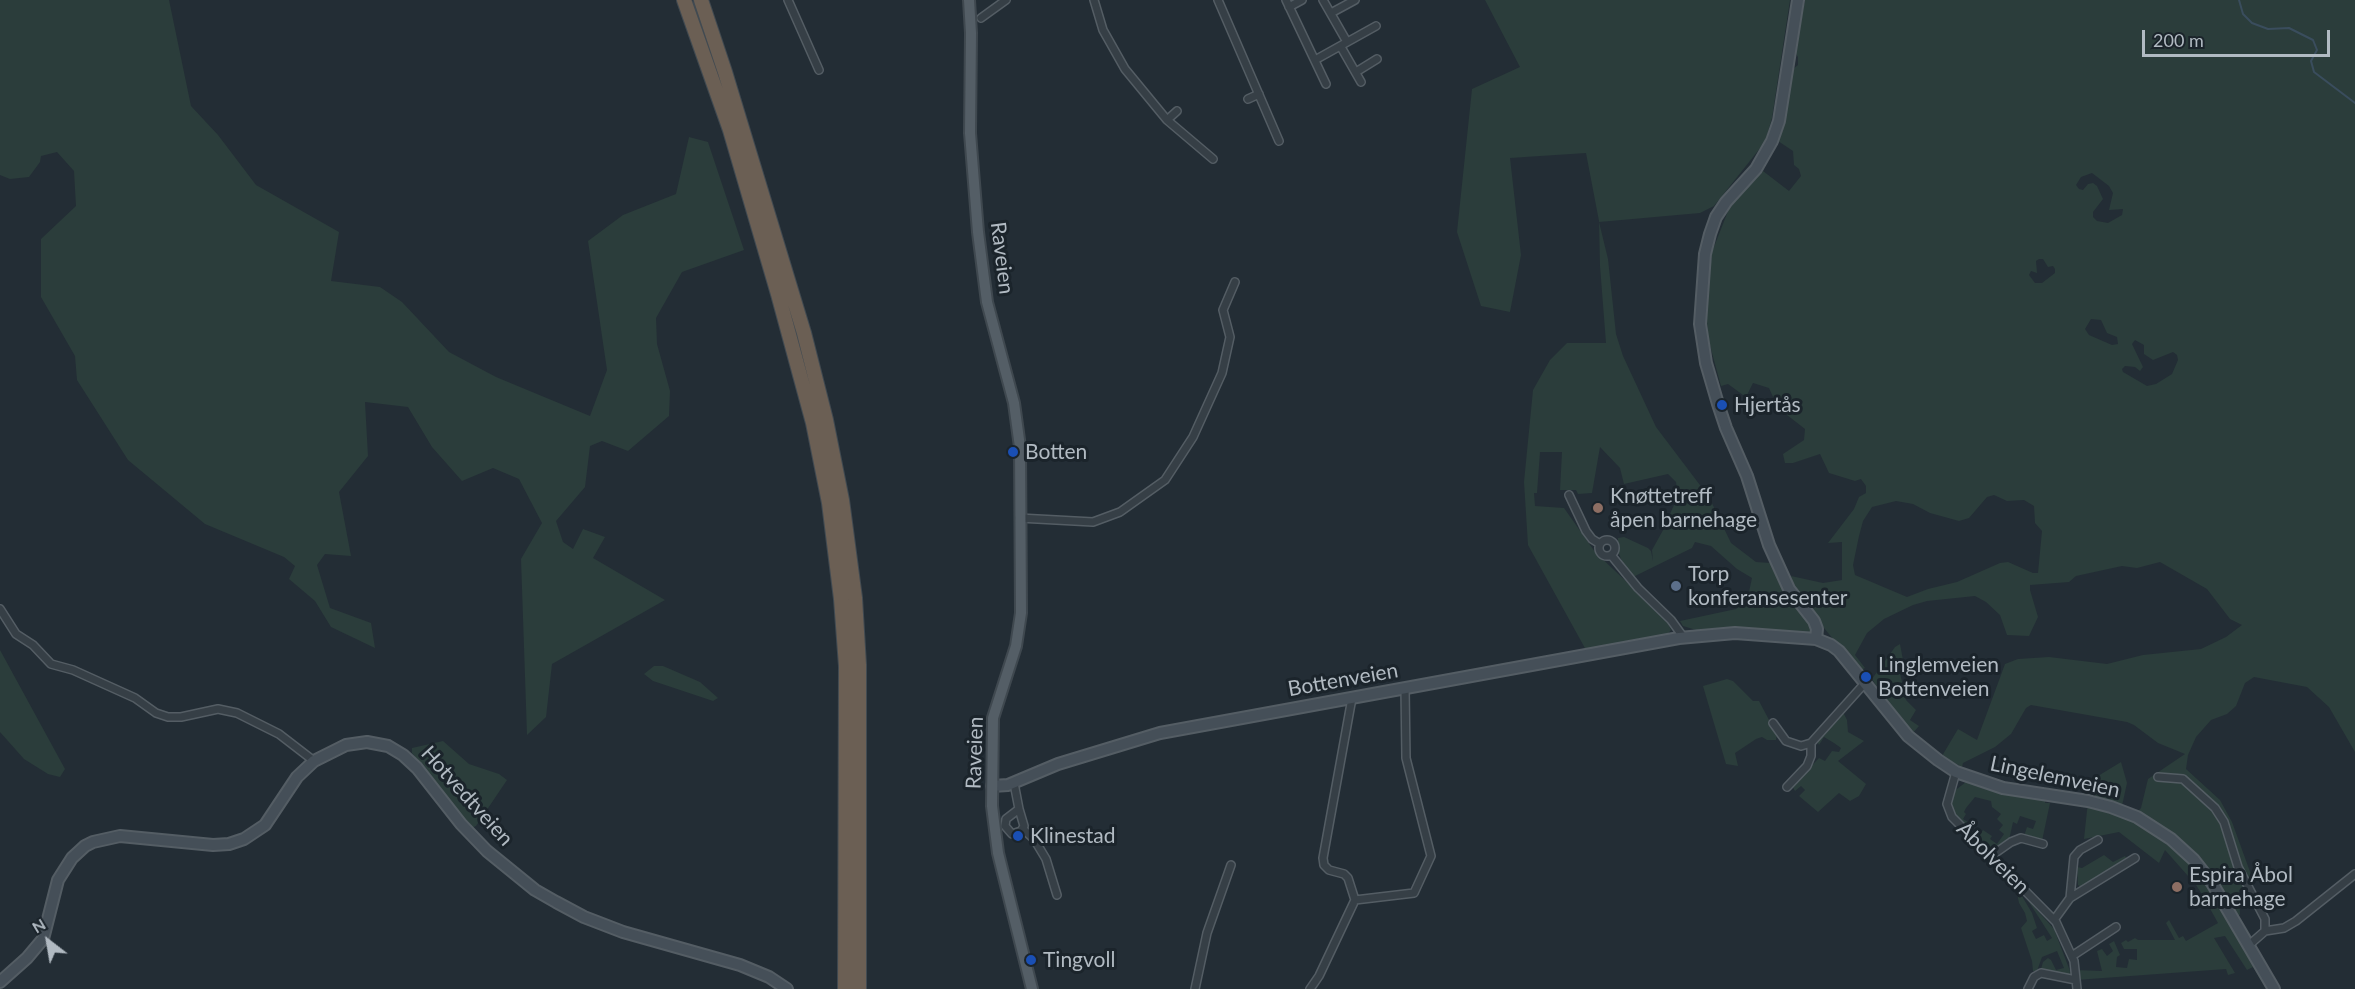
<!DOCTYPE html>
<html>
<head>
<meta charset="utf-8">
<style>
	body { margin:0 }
	#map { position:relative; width:2355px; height:989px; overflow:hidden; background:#232d35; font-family:Lato,sans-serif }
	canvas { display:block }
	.north { position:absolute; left:18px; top:911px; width:60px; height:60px; -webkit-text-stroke:4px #1b242b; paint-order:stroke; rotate:329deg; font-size:16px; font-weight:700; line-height:24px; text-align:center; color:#b1bac2 }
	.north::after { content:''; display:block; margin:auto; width:21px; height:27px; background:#b1bac2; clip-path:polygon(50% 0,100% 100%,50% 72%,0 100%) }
	.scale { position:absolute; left:2142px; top:30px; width:188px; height:27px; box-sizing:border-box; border:3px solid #b1bac2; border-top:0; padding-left:8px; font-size:18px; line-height:21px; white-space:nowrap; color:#b1bac2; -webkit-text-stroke:4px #1b242b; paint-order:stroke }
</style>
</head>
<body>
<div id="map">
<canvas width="2355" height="989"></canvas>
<div class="north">N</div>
<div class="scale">200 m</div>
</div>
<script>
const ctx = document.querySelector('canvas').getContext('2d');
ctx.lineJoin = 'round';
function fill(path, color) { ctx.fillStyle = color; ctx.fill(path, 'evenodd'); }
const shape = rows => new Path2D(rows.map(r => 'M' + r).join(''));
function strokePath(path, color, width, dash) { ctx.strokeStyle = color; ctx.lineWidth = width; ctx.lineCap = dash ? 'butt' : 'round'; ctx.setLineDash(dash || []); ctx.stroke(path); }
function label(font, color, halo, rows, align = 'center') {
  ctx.font = font + ' Lato,sans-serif'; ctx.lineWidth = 6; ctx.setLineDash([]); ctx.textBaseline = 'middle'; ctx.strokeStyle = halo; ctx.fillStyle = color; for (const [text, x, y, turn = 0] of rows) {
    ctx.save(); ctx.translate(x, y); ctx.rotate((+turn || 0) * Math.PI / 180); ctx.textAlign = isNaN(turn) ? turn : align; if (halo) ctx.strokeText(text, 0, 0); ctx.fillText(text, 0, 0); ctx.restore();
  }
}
fill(shape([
	[0,0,169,0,191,106,218,135,256,185,339,232,331,281,380,287,402,302,449,352,496,377,590,416,607,370,588,241,623,215,676,194,689,137,708,142,744,250,682,272,656,318,657,344,670,391,669,416,628,451,602,441,590,446,585,487,556,521,563,542,573,549,583,529,605,537,593,558,665,600,552,664,546,717,527,735,521,559,542,523,519,479,493,468,462,481,432,447,408,407,365,402,368,456,339,492,351,556,325,554,317,565,330,608,371,623,375,648,331,627,315,601,289,579,295,566,284,557,205,524,128,460,77,380,75,356,41,297,41,239,76,206,74,171,57,152,41,156,40,162,29,177,10,179,0,175],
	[1485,0,1790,0,1772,118,1765,142,1714,206,1700,213,1599,222,1608,259,1616,334,1623,356,1656,427,1709,497,1731,543,1756,562,1771,563,1812,618,1815,638,1709,634,1683,626,1680,621,1736,609,1747,601,1752,578,1737,569,1711,546,1695,542,1692,548,1633,577,1625,568,1618,552,1618,538,1624,537,1648,548,1651,551,1653,561,1652,550,1667,523,1670,522,1670,514,1678,496,1676,482,1668,474,1624,484,1620,468,1600,447,1592,493,1578,494,1576,490,1560,490,1562,452,1540,452,1537,493,1534,493,1535,506,1564,508,1595,552,1666,619,1671,630,1665,637,1586,650,1528,545,1524,482,1533,390,1550,360,1567,343,1606,343,1600,266,1599,221,1586,153,1510,158,1521,255,1510,312,1481,306,1457,232,1472,89,1520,67],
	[1805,0,2355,0,2355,752,2329,707,2307,687,2254,677,2245,683,2236,706,2227,714,2211,720,2196,737,2188,755,2186,769,2220,800,2232,822,2253,880,2239,890,2240,914,2235,921,2274,989,2266,989,2253,967,2247,970,2225,936,2214,938,2235,973,2228,975,2226,969,2076,980,2075,970,2102,971,2097,951,2102,949,2107,956,2113,951,2109,944,2114,941,2120,955,2117,957,2116,967,2127,968,2129,959,2137,960,2137,949,2124,949,2121,943,2126,940,2128,942,2135,938,2138,940,2175,940,2166,923,2169,920,2179,938,2183,936,2186,941,2218,923,2208,905,2199,903,2205,899,2196,885,2165,850,2159,863,2119,832,2084,839,2088,801,2134,816,2141,808,2148,779,2185,754,2158,743,2134,725,2127,722,2031,705,2026,708,2011,734,1995,747,1963,763,1962,767,1942,756,1958,729,1977,740,2005,664,2018,659,2049,657,2107,664,2143,655,2201,649,2226,637,2242,625,2230,619,2207,589,2160,562,2137,568,2122,566,2076,576,2069,582,2030,585,2030,590,2038,617,2029,636,2007,635,2000,615,1986,602,1975,596,1927,601,1913,605,1884,619,1867,633,1855,655,1865,668,1859,671,1794,591,1791,576,1823,583,1842,580,1842,542,1828,543,1854,509,1859,497,1866,493,1866,486,1861,479,1855,481,1829,473,1820,454,1793,463,1785,463,1783,454,1804,440,1805,429,1778,408,1769,388,1753,383,1747,395,1743,395,1728,384,1721,386,1708,338,1706,305,1712,252,1730,206,1763,171,1789,191,1801,176,1799,169,1794,165,1793,151,1778,141,1785,119,1791,73,1793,69,1798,65,1798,57,1795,52],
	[2092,173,2109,186,2113,193,2109,210,2123,209,2122,215,2108,223,2097,221,2093,217,2093,212,2103,199,2097,186,2093,183,2088,184,2083,190,2079,189,2076,185,2081,177],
	[2039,259,2043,259,2048,267,2053,266,2055,269,2055,273,2042,283,2035,283,2029,275,2031,271,2037,273,2036,261],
	[2091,319,2101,320,2107,333,2117,337,2118,344,2112,345,2089,335,2085,329],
	[2135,340,2144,345,2144,354,2153,360,2173,352,2177,355,2178,360,2172,374,2156,384,2147,386,2123,372,2122,369,2125,366,2135,367,2140,371,2143,367,2132,344],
	[1994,495,2007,501,2024,500,2034,506,2035,523,2042,531,2038,573,2033,573,2008,562,2000,563,1957,582,1928,589,1907,597,1855,575,1853,565,1859,536,1863,521,1872,507,1896,501,1913,504,1930,513,1959,521,1969,518,1987,497],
	[1900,644,1903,660,1898,662,1900,673,1906,700,1916,710,1910,720,1919,726,1912,734,1891,709,1872,679,1895,647],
	[0,650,65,769,60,777,48,774,24,759,0,732],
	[654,666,663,666,700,682,718,698,713,701,653,681,644,674],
	[1727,679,1733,681,1753,701,1759,701,1777,735,1776,740,1767,740,1762,737,1756,739,1735,753,1738,766,1726,764,1703,686],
	[1843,712,1847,720,1848,732,1864,741,1838,761,1866,784,1859,796,1850,801,1839,793,1818,812,1799,796,1805,790,1801,786,1795,791,1792,786,1819,758,1825,761,1832,751,1839,752,1841,748,1834,743,1824,737,1819,745,1816,739],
	[443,741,469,764,499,774,507,780,476,826,469,829,412,753,412,748],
	[2121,762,2127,783,2122,806,2092,796,2087,786,2098,776],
	[1966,782,2046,797,2045,803,2050,803,2042,841,2024,836,2027,827,2033,829,2036,821,2020,816,2017,824,2013,822,2009,840,1991,852,1977,840,1983,830,1992,836,1990,839,1997,844,2004,834,1999,830,2003,825,1997,819,2001,814,1992,807,1991,801,1975,797,1966,808,1964,812,1966,814,1963,819,1974,826,1970,831,1954,818,1950,809,1953,792],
	[2104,855,2113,862,2125,856,2127,859,2081,887,2078,885,2077,867,2082,868],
	[2019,891,2032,913,2037,928,2032,931,2036,939,2044,935,2047,941,2052,938,2027,899,2054,929,2070,971,2069,976,2046,972,2041,969,2043,962,2048,958,2051,960,2056,970,2064,968,2057,951,2042,957,2037,971,2033,971,2032,961,2021,928,2027,921,2025,913,2019,903,2017,893]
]), '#2b3d3b');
strokePath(shape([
	[2239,0,2243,14,2252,23,2268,29,2289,28,2313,40,2317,50,2311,61,2314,72,2355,103]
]), '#3a4d5d', 2);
const minor = shape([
	[788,0,819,70],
	[1094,0,1103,30,1125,69,1167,120,1213,159],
	[1218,0,1279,141],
	[1286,0,1326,84],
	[1323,0,1347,42],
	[1289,7,1302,0],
	[1331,13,1355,0],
	[981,18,1006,0],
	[1341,47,1361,82],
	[1315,60,1376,26],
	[1356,72,1377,59],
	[1248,99,1259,94],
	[1167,120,1177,111],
	[1569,495,1586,531,1592,539,1600,544],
	[1019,518,1093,522,1120,512,1165,480,1193,437,1222,373,1230,337,1223,310,1235,282],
	'1599 548a8 8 0 1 1 16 0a8 8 0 1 1-16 0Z',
	[1611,555,1638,588,1671,620,1684,638],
	[0,609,16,634,33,645,51,664,73,670,135,698,156,713,168,717,181,717,218,709,237,713,279,734,314,761],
	[1352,698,1323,858,1324,865,1329,870,1344,874,1348,878,1355,900],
	[1773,723,1786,741,1801,746,1811,743],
	[1811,743,1865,683],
	[1956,772,1947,804,1952,817,2056,922,2074,961,2077,989],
	[2158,777,2183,779,2215,808,2224,822,2238,867,2265,919,2265,931,2249,945],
	[1014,783,1019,809,1006,819,1005,826,1012,834,1021,831,1024,826,1019,809],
	[1787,787,1807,766,1811,756,1811,743],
	[1023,829,1034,839,1046,859,1057,895],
	[1991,856,2011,842,2021,838,2043,844],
	[2070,898,2074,857,2080,850,2098,840],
	[2054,920,2070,898,2135,858],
	[2265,931,2284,928,2296,921,2355,874],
	[2072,956,2116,927],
	[1195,989,1207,933,1231,865],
	[1310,989,1319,976,1355,900,1414,893,1431,856,1406,758,1405,688],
	[2028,989,2034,977,2041,973,2076,980]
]);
const secondary = shape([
	[1798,0,1779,121,1772,141,1756,169,1726,202,1716,217,1710,234,1705,254,1700,324,1706,363,1718,404,1726,428,1747,476,1769,545,1789,589,1814,621,1817,629,1816,639],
	[992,786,1008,785,1058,764,1160,733,1679,638,1735,633,1816,639,1831,645,1839,651,1908,736,1938,760,1956,772,2003,788,2088,801,2111,807,2137,817,2171,839,2194,860,2212,883,2274,989],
	[0,982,27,958,43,939,58,880,72,858,85,846,93,842,120,836,213,845,229,844,244,839,265,825,297,777,314,761,346,745,367,742,388,746,403,755,417,768,461,824,487,851,535,890,556,902,584,917,623,932,740,965,769,977,787,989]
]);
const primary = shape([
	[969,0,971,33,970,133,978,232,987,302,1014,403,1020,447,1021,613,1016,646,993,718,992,806,998,853,1032,989]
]);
const motorway = shape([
	[684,0,730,130,778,294,813,423,829,503,841,599,846,666,845,989],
	[701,0,725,72,804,333,826,420,842,500,855,598,859,665,859,989]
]);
strokePath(minor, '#545d64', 10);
strokePath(secondary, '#545d64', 14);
strokePath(primary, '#3f484f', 14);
strokePath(motorway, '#414a51', 16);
strokePath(minor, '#363f46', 7);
strokePath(secondary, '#454f58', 10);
strokePath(primary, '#545e66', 10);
strokePath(motorway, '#6b5f54', 14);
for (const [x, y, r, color] of [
	[1722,405,6,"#1a4fb4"],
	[1013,452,6,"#1a4fb4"],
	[1598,508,6,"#8d6e63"],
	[1676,586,6,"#5c6f8a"],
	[1866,677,6,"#1a4fb4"],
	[1018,836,6,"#1a4fb4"],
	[2177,887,6,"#8d6e63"],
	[1031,960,6,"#1a4fb4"]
]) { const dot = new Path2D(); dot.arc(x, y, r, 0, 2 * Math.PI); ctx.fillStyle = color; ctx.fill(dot); strokePath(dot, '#1b242b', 2); }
label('21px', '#b1bac2', '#1b242b', [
	["Raveien",1002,258,83],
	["Bottenveien",1343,680,-10],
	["Raveien",975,753,-88],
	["Lingelemveien",2055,777,12],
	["Hotvedtveien",467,796,48],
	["Åbolveien",1993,858,45]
]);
label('21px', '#b1bac2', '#1b242b', [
	["Hjertås",1734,405],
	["Botten",1025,452],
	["Knøttetreff",1610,496],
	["åpen barnehage",1610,520],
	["Torp",1688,574],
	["konferansesenter",1688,598],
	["Linglemveien",1878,665],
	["Bottenveien",1878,689],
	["Klinestad",1030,836],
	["Espira Åbol",2189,875],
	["barnehage",2189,899],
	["Tingvoll",1043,960]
], 'left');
</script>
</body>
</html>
